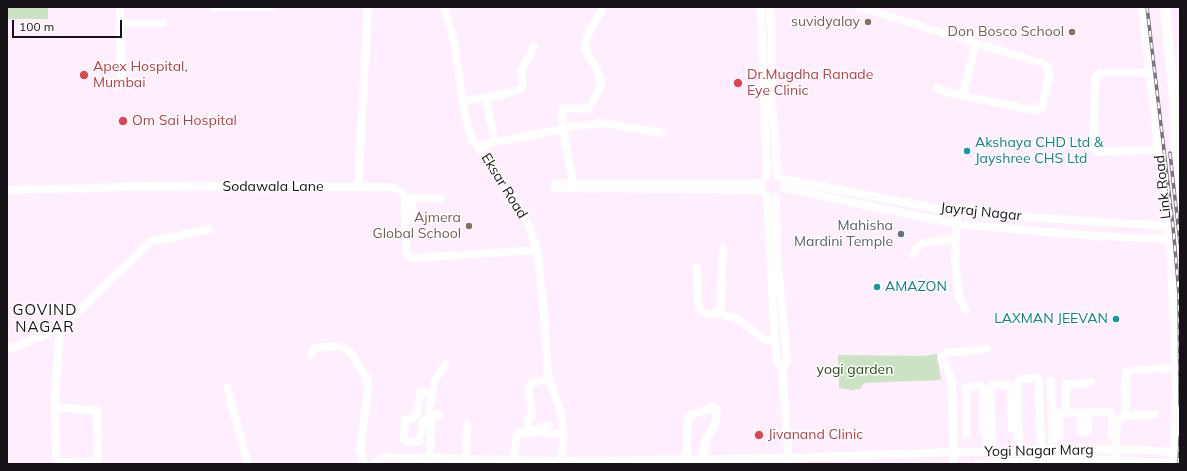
<!DOCTYPE html>
<html>
<head>
<meta charset="utf-8">
<style>
	body { margin:0 }
	#map { position:relative; width:1187px; height:471px; overflow:hidden; background:#feeefe; font-family:Mulish,sans-serif }
	canvas { display:block }
	.frame { position:absolute; inset:0; border:8px solid #171217; pointer-events:none }
	.scale { position:absolute; left:12px; top:20px; width:110px; height:18px; box-sizing:border-box; border:2px solid #171217; border-top:0; padding-left:5px; font-size:12px; line-height:14px; white-space:nowrap; color:#171217; -webkit-text-stroke:3px #fff; paint-order:stroke }
</style>
</head>
<body>
<div id="map">
<canvas width="1187" height="471"></canvas>
<div class="frame"></div>
<div class="scale">100 m</div>
</div>
<script>
const ctx = document.querySelector('canvas').getContext('2d');
ctx.lineJoin = 'round';
function fill(path, color) { ctx.fillStyle = color; ctx.fill(path, 'evenodd'); }
const shape = rows => new Path2D(rows.map(r => 'M' + r).join(''));
function strokePath(path, color, width, dash) { ctx.strokeStyle = color; ctx.lineWidth = width; ctx.lineCap = dash ? 'butt' : 'round'; ctx.setLineDash(dash || []); ctx.stroke(path); }
function label(font, color, halo, rows, align = 'center') {
  ctx.font = font + ' Mulish,sans-serif'; ctx.lineWidth = 3; ctx.setLineDash([]); ctx.textBaseline = 'middle'; ctx.strokeStyle = halo; ctx.fillStyle = color; for (const [text, x, y, turn = 0] of rows) {
    ctx.save(); ctx.translate(x, y); ctx.rotate((+turn || 0) * Math.PI / 180); ctx.textAlign = isNaN(turn) ? turn : align; if (halo) ctx.strokeText(text, 0, 0); ctx.fillText(text, 0, 0); ctx.restore();
  }
}
fill(shape([
	[7,7,48,7,48,19,7,19],
	[937,354,941,380,864,383,860,389,852,390,839,388,838,355,923,356]
]), '#cbe3c3');
strokePath(shape([
	[120,7,121,76],
	[215,7,273,7],
	[444,7,450,26,455,46,464,110,472,141,478,146,512,195,529,226,537,250,543,302,548,375,562,417,563,443,560,464],
	[761,7,767,176],
	[770,7,772,40,771,97,775,135,777,175],
	[859,7,1041,63,1045,65,1048,69,1049,76,1043,103,1040,109,1033,110,949,93,937,88],
	[120,23,163,23],
	[1150,73,1101,73,1097,75,1095,78,1093,146,1095,150,1099,152,1159,150],
	[963,96,976,42],
	[486,98,495,142],
	[463,101,501,95,521,89,523,85,521,71,534,47],
	[478,146,576,126,603,123,662,133],
	[782,179,935,208,1010,216,1168,226,1180,233],
	[555,183,762,183],
	[573,183,563,128,562,108,589,109,601,86,597,68,589,57,585,49,587,37,603,7],
	[358,187,393,187,403,194,405,200,406,252,408,256,414,258,537,250],
	[555,188,762,190],
	[784,188,956,224,1093,236,1169,239,1175,237],
	[7,190,98,188,140,186,358,187,368,7],
	[767,196,775,343,777,362,782,369,789,464],
	[776,197,777,254,787,361,782,369],
	[405,198,441,198],
	[958,210,956,224,955,259,959,297,966,311],
	[405,217,413,216,412,198],
	[913,255,916,249,923,243,956,238],
	[697,267,698,301,699,307,702,311,707,314,720,314,736,319,752,329,762,338,775,343],
	[720,314,723,248],
	[7,348,17,346,60,329,150,242,209,229],
	[311,354,314,348,341,346,350,351,367,379,368,389,360,450,363,461,366,464],
	[549,378,530,384,528,391,532,415,527,421,529,430,531,431,549,425],
	[1051,381,1053,454],
	[227,387,248,464],
	[432,399,433,386,436,378,446,364],
	[56,407,97,411,98,461,59,462,56,459,55,395,60,329],
	[1081,412,1081,431,1087,432,1088,430,1088,412],
	[1051,413,1109,412,1112,415,1112,436],
	[1066,413,1066,386,1067,384,1091,383],
	[431,415,439,415],
	[1124,415,1155,415],
	[422,425,423,422,429,417,430,394,421,392,420,393,417,413,413,418,406,419,405,420,404,440,405,441,419,442,420,440,422,425,431,425],
	[966,435,966,388,968,386,981,386,983,389,983,431,987,437,987,452],
	[1059,437,1059,417,1061,413],
	[992,444,990,387,993,385,1009,385,1011,387,1012,429],
	[1019,452,1018,382,1021,379,1036,378,1039,381,1041,449],
	[1116,453,1116,430,1118,422,1124,415,1126,406,1125,381,1127,372,1132,370,1176,368],
	[466,458,467,424],
	[687,459,687,423,689,416,713,407,716,408,717,412,715,425,706,439,702,463],
	[513,463,517,434,519,432,563,434],
	[373,464,383,457,562,461,788,458,953,452,1015,452,1041,449,1116,449,1180,452],
	[430,464,431,421],
	[954,464,952,381,947,368,941,359,946,353,987,349],
	[978,464,1006,463,1053,459,1116,460,1178,464]
]), '#fff', 8);
strokePath(shape([
	[1143,7,1172,259,1177,384,1174,464],
	[1165,7,1174,97,1176,168,1180,202]
]), '#fff', 10);
const rail = shape([
	[1147,7,1173,226,1179,294,1180,405],
	[1170,153,1180,243],
	[1179,464,1180,437]
]);
strokePath(rail, '#7c727c', 3.5);
strokePath(rail, '#fff', 2, [6]);
for (const [x, y, r, color] of [
	[868,22,4,"#8d6e63"],
	[1072,32,4,"#8d6e63"],
	[84,75,5,"#e0444e"],
	[738,83,5,"#e0444e"],
	[123,121,5,"#e0444e"],
	[967,151,4,"#0f9aa8"],
	[469,226,4,"#8d6e63"],
	[901,234,4,"#6b7280"],
	[877,287,4,"#0f9aa8"],
	[1116,319,4,"#0f9aa8"],
	[759,435,5,"#e0444e"]
]) { const dot = new Path2D(); dot.arc(x, y, r, 0, 2 * Math.PI); ctx.fillStyle = color; ctx.fill(dot); strokePath(dot, '#fff', 1.5); }
label('14px', '#785e54', '#fff', [
	["suvidyalay",860,22],
	["Don Bosco School",1064,32],
	["Ajmera",461,218],
	["Global School",461,234]
], 'right');
label('14px', '#be3a42', '#fff', [
	["Apex Hospital,",93,67],
	["Mumbai",93,83],
	["Dr.Mugdha Ranade",747,75],
	["Eye Clinic",747,91],
	["Om Sai Hospital",132,121],
	["Jivanand Clinic",768,435]
], 'left');
label('14px', '#0d838f', '#fff', [
	["Akshaya CHD Ltd &",975,143],
	["Jayshree CHS Ltd",975,159],
	["AMAZON",885,287],
	["LAXMAN JEEVAN",1108,319,"right"]
], 'left');
label('14px', '#171217', '#fff', [
	["Eksar Road",504,186,58],
	["Sodawala Lane",273,187],
	["Link Road",1163,187,-96],
	["Jayraj Nagar",981,212,6],
	["Yogi Nagar Marg",1039,451,-1]
]);
label('14px', '#5b616d', '#fff', [
	["Mahisha",893,226],
	["Mardini Temple",893,242]
], 'right');
label('14px', '#284c1a', '#fff', [
	["yogi garden",855,370]
]);
ctx.letterSpacing = '1px';
label('15px', '#171217', '#fff', [
	["GOVIND",45,310],
	["NAGAR",45,327]
]);
ctx.letterSpacing = '0px';
</script>
</body>
</html>
